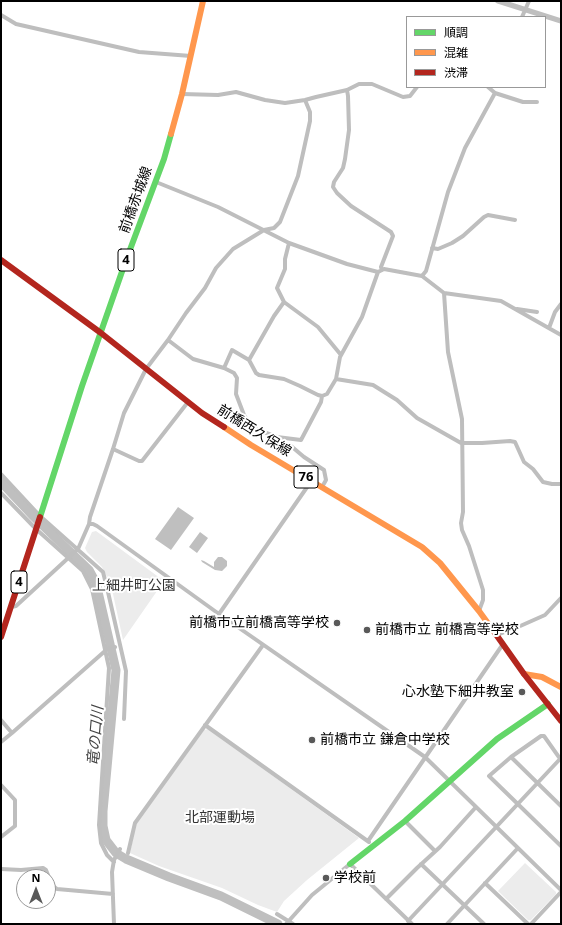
<!DOCTYPE html>
<html>
<head>
<meta charset="utf-8">
<style>
	body { margin:0 }
	#map { position:relative; width:562px; height:925px; overflow:hidden; background:#fff; font-family:"Open Sans","Noto Sans JP",sans-serif }
	canvas { display:block }
	.frame { position:absolute; inset:0; border:2px solid #000; pointer-events:none }
	.legend { position:absolute; left:406px; top:16px; width:140px; height:72px; box-sizing:border-box; background:#fff; border:1px solid #999; margin:0; padding:5px 7px; list-style:none; font-size:12px; color:#000 }
	.legend li { display:flex; align-items:center; gap:8px; height:20px }
	.legend b { width:20px; border:1px solid #999 }
	.north { position:absolute; left:16px; top:869px; width:40px; height:40px; box-sizing:border-box; background:#fff; border:1px solid #999; border-radius:50%; rotate:0deg; font-size:11px; font-weight:700; line-height:16px; text-align:center; color:#000 }
	.north::after { content:''; display:block; margin:auto; width:14px; height:18px; background:#595959; clip-path:polygon(50% 0,100% 100%,50% 72%,0 100%) }
</style>
</head>
<body>
<div id="map">
<canvas width="562" height="925"></canvas>
<div class="frame"></div>
<ul class="legend">
<li><b style="height:5px;background:#63d668"></b>順調</li>
<li><b style="height:5px;background:#ff974d"></b>混雑</li>
<li><b style="height:5px;background:#b3261e"></b>渋滞</li>
</ul>
<div class="north">N</div>
</div>
<script>
const ctx = document.querySelector('canvas').getContext('2d');
ctx.lineJoin = 'round';
function fill(path, color) { ctx.fillStyle = color; ctx.fill(path, 'evenodd'); }
const shape = rows => new Path2D(rows.map(r => 'M' + r).join(''));
function strokePath(path, color, width, dash) { ctx.strokeStyle = color; ctx.lineWidth = width; ctx.lineCap = dash ? 'butt' : 'round'; ctx.setLineDash(dash || []); ctx.stroke(path); }
function label(font, color, halo, rows, align = 'center') {
  ctx.font = font + ' "Open Sans","Noto Sans JP",sans-serif'; ctx.lineWidth = 4; ctx.setLineDash([]); ctx.textBaseline = 'middle'; ctx.strokeStyle = halo; ctx.fillStyle = color; for (const [text, x, y, turn = 0] of rows) {
    ctx.save(); ctx.translate(x, y); ctx.rotate((+turn || 0) * Math.PI / 180); ctx.textAlign = isNaN(turn) ? turn : align; if (halo) ctx.strokeText(text, 0, 0); ctx.fillText(text, 0, 0); ctx.restore();
  }
}
fill(shape([
	[96,531,164,581,123,640,113,594,108,579,102,567,87,552,85,548,92,532],
	[208,729,359,838,307,880,284,901,277,912,258,905,222,888,159,866,130,853,136,824,204,730],
	[525,863,556,892,556,894,531,920,528,920,498,891]
]), '#ececec');
fill(shape([
	[178,507,194,518,171,550,155,539],
	[200,532,208,538,197,553,189,547],
	[218,557,222,557,227,561,227,566,222,571,215,570,202,562,201,560,204,561,214,567,214,562]
]), '#bfbfbf');
strokePath(shape([
	[498,1,561,21]
]), '#bfbfbf', 5.5);
strokePath(shape([
	[1,482,32,515,89,570,96,583,116,670,103,811,103,826,106,840,116,853,126,859,169,877,221,896,278,924]
]), '#bfbfbf', 9);
strokePath(shape([
	[1,15,16,24,139,52,191,56],
	[522,17,529,1],
	[347,90,348,96,349,130,345,159,343,168,334,182,333,187,337,193,351,206,391,232,393,236,381,267,382,270],
	[495,93,523,102,537,102],
	[182,94,218,95,236,92,265,100,285,103,305,100,316,97,347,90,359,84,372,84,403,97,410,96,417,87],
	[156,182,218,207,289,243,347,264,378,272,384,269,422,276,444,293,501,301,561,335],
	[289,243,285,259,285,269,277,288,284,302,318,327,341,355],
	[432,248,438,249,452,243,463,236,484,217,488,215,515,220],
	[422,276,426,271,448,192,465,148,495,93,488,87],
	[444,293,448,352,462,419,463,512,461,523,462,530,469,546,483,590,483,600,479,611],
	[517,309,537,312],
	[549,328,555,312,561,304],
	[168,340,193,359,224,368,234,373,237,378,236,394,244,415,250,424,258,430,277,437,301,440,321,402,322,396,327,394,336,379,340,357,362,317,378,272],
	[249,360,274,316,284,302],
	[224,368,232,350,249,360,256,373,259,375,284,379,300,386,318,395,322,396],
	[336,379,373,385,397,400,417,418,461,443,482,443,510,441,515,442,524,462,533,469,543,482,552,484,561,484],
	[277,437,280,442,291,446,304,457,324,470,326,480,322,487],
	[113,449,139,461,142,461,188,402],
	[1,474,40,516,103,572,108,592,126,671,124,719],
	[1,493,36,529,83,571,92,589,109,668,99,825,101,843,107,855,114,862],
	[89,524,93,524,97,526,219,614,425,757,561,890],
	[11,607,16,606,78,549,89,524,90,517,113,449,124,413,146,369,168,340,186,313,205,288,216,268,233,249,264,230,274,228,280,222,298,176,310,121,310,112,305,100],
	[219,614,312,480],
	[496,635,518,627,545,615,561,598],
	[105,649,115,647],
	[1,720,12,733,105,651],
	[205,725,369,842],
	[1,742,12,733],
	[511,757,561,806],
	[561,760,544,736,541,736,511,757,489,776,561,846],
	[1,785,15,800,15,826,1,837],
	[405,821,435,851],
	[368,841,503,644],
	[128,853,135,823,263,645],
	[421,864,484,924],
	[1,869,21,870,43,868,46,870,52,885,57,889,113,894],
	[485,883,528,924],
	[386,899,417,868,440,847,476,807],
	[277,914,293,924],
	[408,921,560,759],
	[114,924,112,872,114,860,120,849],
	[286,924,312,895,350,864,412,924],
	[447,924,518,848],
	[531,924,561,892]
]), '#bebebe', 4);
strokePath(shape([
	[40,517,82,386,125,263,164,159,171,134],
	[350,864,405,821,497,739,548,704]
]), '#63d668', 6);
strokePath(shape([
	[171,134,182,94,203,1],
	[224,427,251,445,422,547,440,563,479,611,495,633],
	[524,674,542,677,561,687]
]), '#ff974d', 6);
strokePath(shape([
	[1,260,101,333,202,413,224,427],
	[495,633,524,674,561,721],
	[1,637,40,517]
]), '#b3261e', 6);
for (const [x, y, r, color] of [
	[337,623,4,"#595959"],
	[367,630,4,"#595959"],
	[522,692,4,"#595959"],
	[312,740,4,"#595959"],
	[326,878,4,"#595959"]
]) { const dot = new Path2D(); dot.arc(x, y, r, 0, 2 * Math.PI); ctx.fillStyle = color; ctx.fill(dot); strokePath(dot, '#fff', 1.5); }
for (const [x, y, w] of [
	[126,260,16],
	[306,477,24],
	[19,582,16]
]) { const box = new Path2D(); box.roundRect(x - w / 2, y - 11, w, 22, 3); ctx.fillStyle = '#fff'; ctx.fill(box); strokePath(box, '#000', 1); }
label('bold 13px', '#000', null, [
	["4",126,260],
	["76",306,477],
	["4",19,582]
]);
label('14px', '#000', '#fff', [
	["前橋赤城線",136,200,-70],
	["前橋西久保線",254,431,32]
]);
label('14px', '#333', '#fff', [
	["上細井町公園",134,586],
	["北部運動場",220,818]
]);
label('14px', '#000', '#fff', [
	["前橋市立前橋高等学校",329,623,"right"],
	["前橋市立 前橋高等学校",375,630],
	["心水塾下細井教室",514,692,"right"],
	["前橋市立 鎌倉中学校",320,740],
	["学校前",334,878]
], 'left');
label('italic 15px', '#444', '#fff', [
	["竜の口川",96,736,-85]
]);
</script>
</body>
</html>
